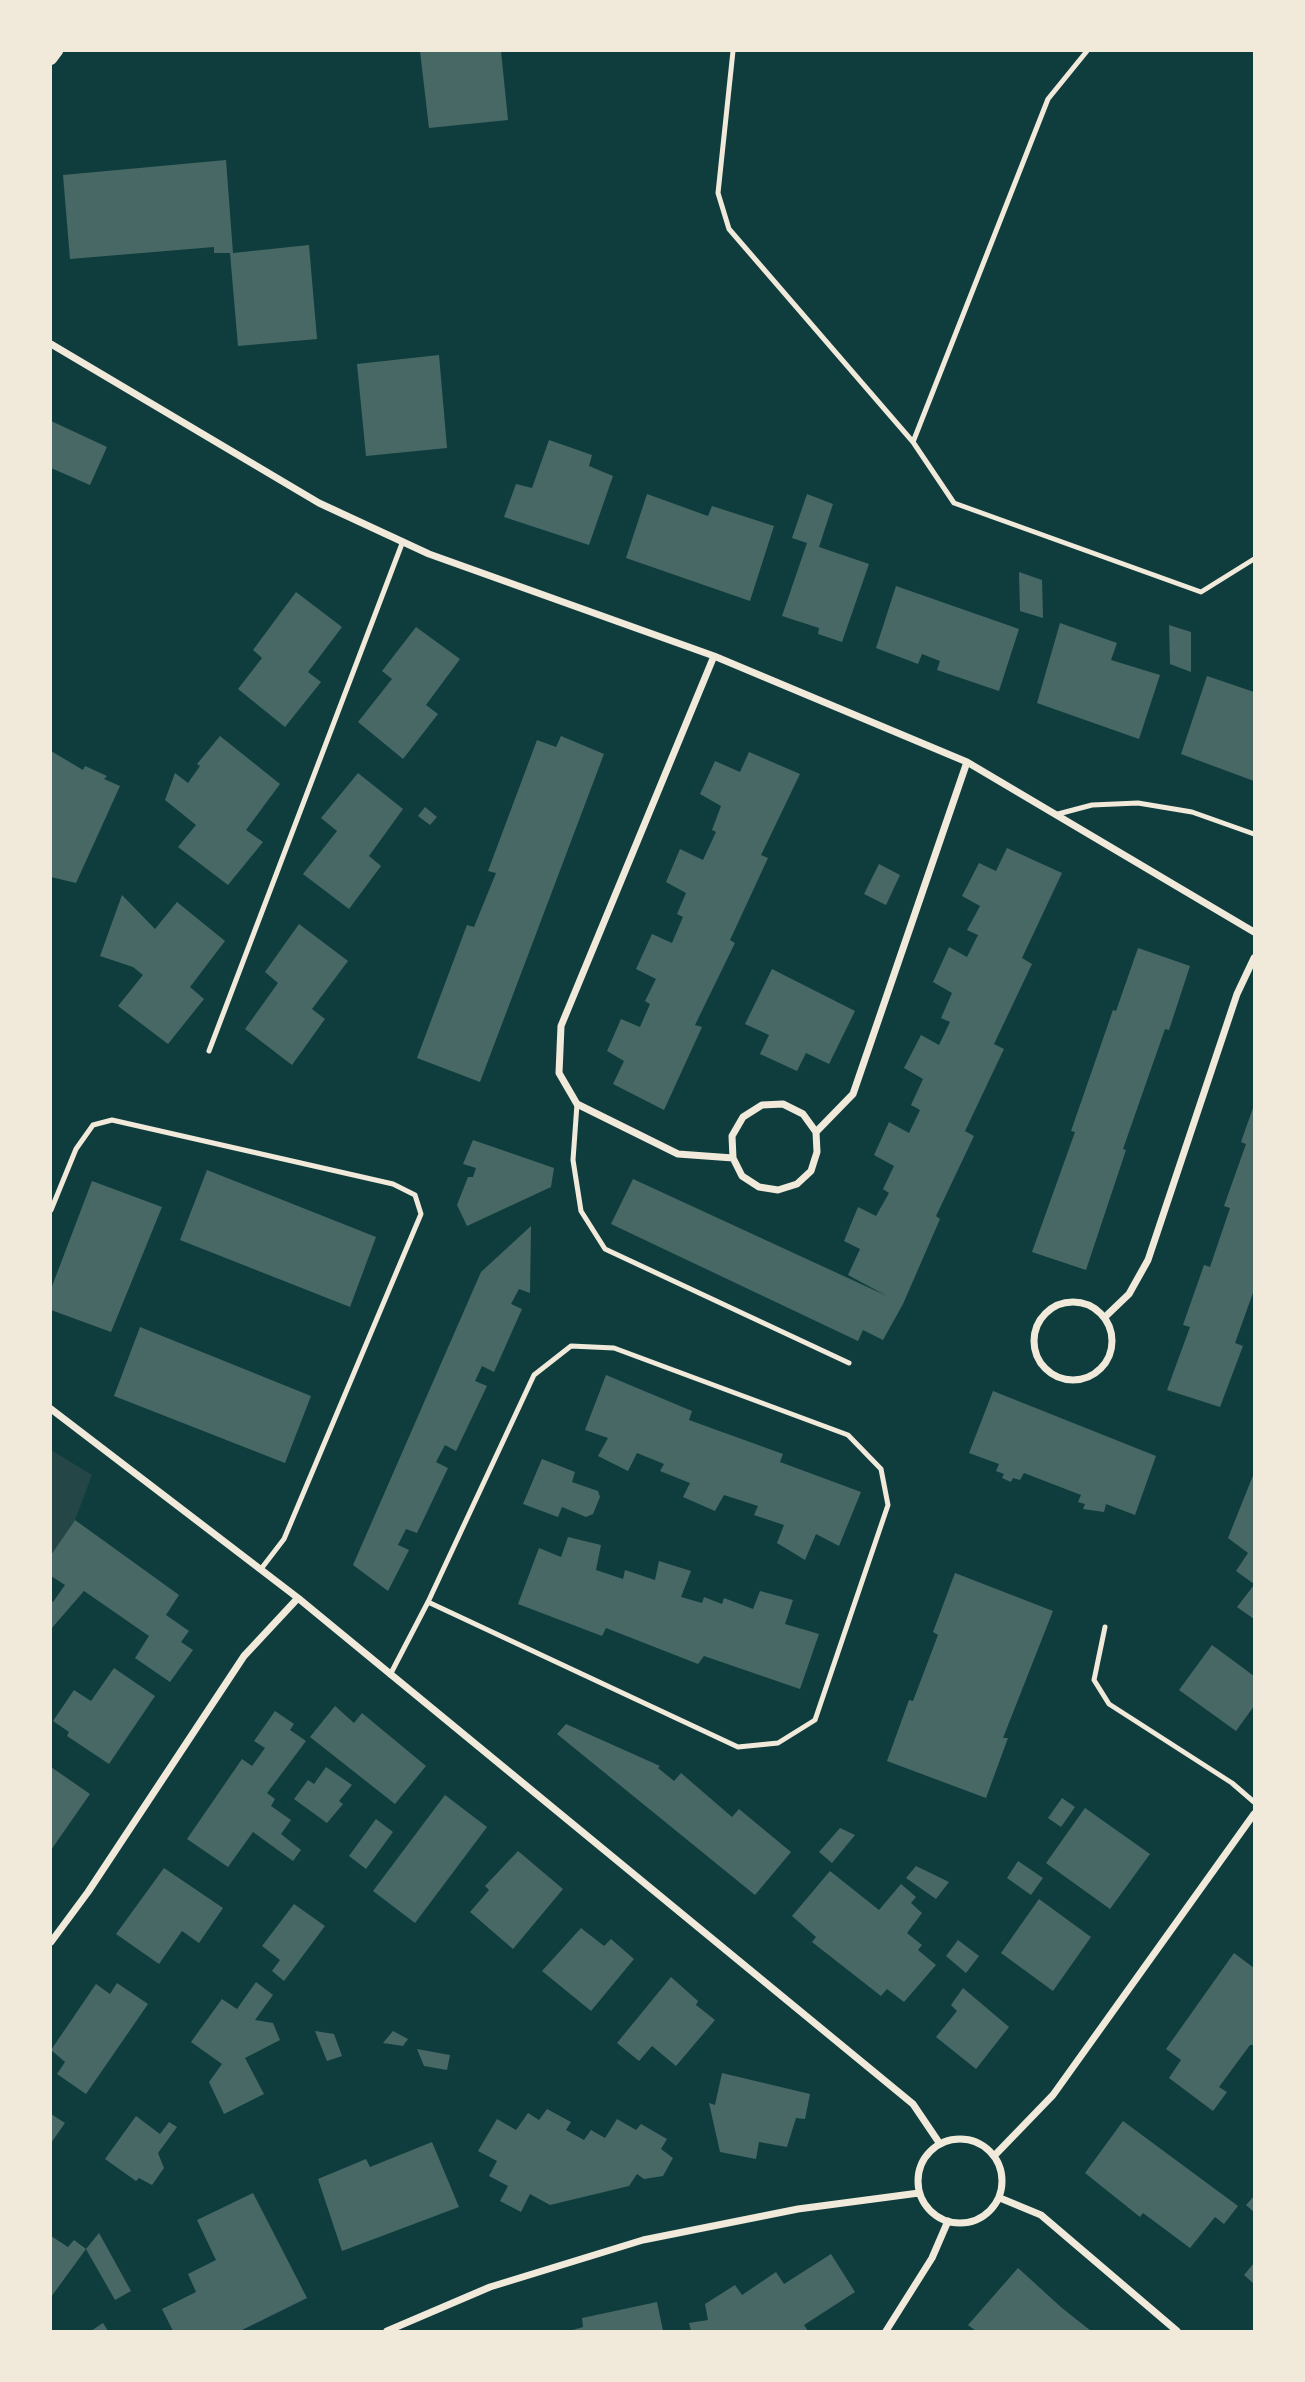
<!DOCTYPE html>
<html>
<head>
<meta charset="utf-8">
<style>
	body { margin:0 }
	#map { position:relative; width:1305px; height:2382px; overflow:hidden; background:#0f3d3e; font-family:"Archivo Narrow",sans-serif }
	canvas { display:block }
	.frame { position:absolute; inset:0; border:52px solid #f1e9da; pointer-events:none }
</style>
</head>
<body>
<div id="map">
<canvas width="1305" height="2382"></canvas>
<div class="frame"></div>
</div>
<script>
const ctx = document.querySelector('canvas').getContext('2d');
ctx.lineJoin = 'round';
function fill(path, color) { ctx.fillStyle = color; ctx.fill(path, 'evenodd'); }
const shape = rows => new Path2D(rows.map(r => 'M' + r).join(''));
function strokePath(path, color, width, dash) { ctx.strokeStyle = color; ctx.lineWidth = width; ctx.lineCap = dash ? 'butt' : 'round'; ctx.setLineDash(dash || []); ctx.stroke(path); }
fill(shape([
	[51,1450,92,1475,75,1520,51,1555]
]), '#244646');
fill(shape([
	[420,51,501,51,508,120,429,128],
	[226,160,233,253,309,245,317,339,238,346,230,253,214,253,214,247,70,259,63,175],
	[439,355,447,448,366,456,357,364],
	[51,421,107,447,90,485,51,468],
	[549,440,592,455,589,466,613,476,589,545,504,517,516,484,532,488],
	[647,494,708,516,712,506,774,526,750,601,626,558],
	[807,494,833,504,819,547,869,564,842,642,818,634,819,628,782,616,807,543,792,538],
	[1019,572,1042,580,1043,618,1020,611],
	[896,586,1019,629,999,691,937,670,940,661,922,654,918,664,876,648],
	[296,592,342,627,308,672,321,682,285,727,238,689,262,658,253,650],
	[1060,623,1117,643,1111,660,1160,675,1139,739,1037,703],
	[1169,625,1191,632,1191,672,1170,664],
	[416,627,460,659,426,705,438,714,403,759,358,722,392,679,382,671],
	[1207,676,1254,692,1254,781,1181,754],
	[220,736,280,784,246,830,263,842,228,885,178,847,196,825,165,800,175,773,188,783,200,766,197,764],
	[561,736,604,754,480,1082,417,1058,467,925,474,927,496,873,488,871,537,740,556,747],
	[51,751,83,770,85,766,107,776,104,779,120,786,76,883,51,877],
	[749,752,800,774,761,855,768,858,730,940,735,943,695,1025,702,1027,664,1110,613,1084,624,1061,607,1051,621,1019,640,1027,650,1004,645,1001,656,979,636,969,652,934,672,943,683,917,677,914,686,893,666,882,680,849,703,860,716,832,712,830,721,806,700,794,715,761,740,772],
	[358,773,403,809,369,856,381,866,349,909,303,874,337,831,321,818],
	[425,807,437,817,430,825,418,816],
	[1007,848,1062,873,1022,958,1032,964,994,1044,1004,1049,965,1131,974,1136,936,1216,940,1219,903,1304,883,1340,863,1330,858,1341,611,1224,633,1179,887,1296,848,1275,860,1249,844,1241,858,1207,876,1216,889,1193,883,1189,894,1166,874,1155,889,1122,909,1133,920,1110,911,1105,923,1079,904,1068,921,1035,939,1045,950,1022,941,1018,952,993,933,982,949,947,967,957,978,935,967,930,980,906,962,896,979,863,996,871],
	[879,864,900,875,886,905,864,894],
	[122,895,155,929,177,902,225,941,190,987,204,999,168,1044,118,1006,143,975,133,967,100,956],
	[299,924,348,961,312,1009,325,1019,292,1065,245,1029,278,983,265,972],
	[1138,948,1190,966,1169,1030,1165,1029,1123,1149,1126,1150,1086,1270,1032,1252,1075,1132,1071,1131,1113,1010,1116,1011],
	[772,969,855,1011,829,1064,806,1053,797,1071,760,1054,769,1035,745,1024],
	[1254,1105,1254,1290,1235,1343,1243,1346,1220,1407,1167,1390,1190,1327,1183,1325,1204,1265,1210,1267,1230,1208,1224,1206,1246,1144,1241,1142],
	[473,1140,554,1168,551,1187,467,1226,457,1205,468,1177,473,1177,476,1168,463,1164],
	[207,1170,376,1237,350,1307,180,1240],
	[92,1181,162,1207,111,1332,51,1310,51,1289],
	[531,1226,530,1293,519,1289,511,1304,522,1309,494,1372,482,1366,475,1381,487,1386,456,1451,445,1445,436,1462,448,1468,417,1533,406,1529,398,1545,409,1550,388,1591,353,1565,481,1272],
	[140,1327,311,1396,285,1463,114,1396],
	[606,1375,692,1411,689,1420,783,1454,780,1462,861,1492,839,1546,816,1534,805,1560,777,1543,784,1525,754,1515,758,1506,724,1495,715,1511,683,1497,690,1483,660,1471,664,1464,637,1453,628,1471,598,1456,608,1438,585,1430],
	[993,1391,1156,1456,1135,1515,1106,1504,1104,1512,1083,1509,1085,1504,1078,1502,1081,1495,1024,1473,1020,1480,1013,1478,1011,1482,1002,1478,1004,1474,996,1471,999,1464,969,1453],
	[542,1459,575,1472,572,1482,598,1491,600,1497,593,1514,586,1517,562,1507,558,1517,523,1504],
	[1254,1473,1254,1584,1236,1571,1248,1553,1228,1538],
	[75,1520,179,1595,166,1615,189,1631,181,1642,193,1650,170,1682,135,1658,149,1636,84,1591,51,1629,51,1600,53,1602,65,1585,51,1576,51,1555],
	[568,1537,601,1545,596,1570,623,1579,625,1570,655,1580,659,1561,691,1571,681,1597,702,1603,704,1597,722,1604,724,1598,753,1609,760,1591,793,1600,785,1624,819,1634,800,1689,704,1656,698,1664,606,1628,602,1636,518,1604,539,1548,561,1557],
	[955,1573,1053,1611,1003,1738,1008,1738,986,1798,887,1761,909,1700,913,1701,938,1635,933,1632],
	[1254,1585,1254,1619,1237,1607],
	[1212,1645,1254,1676,1254,1706,1236,1731,1179,1690],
	[114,1668,155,1696,109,1764,67,1736,69,1732,53,1721,74,1690,91,1701],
	[335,1706,354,1723,362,1713,426,1766,395,1804,310,1737],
	[275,1711,294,1724,290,1730,306,1741,267,1793,275,1799,271,1806,291,1820,281,1834,301,1850,293,1861,253,1832,228,1867,187,1839,242,1759,252,1766,265,1748,254,1741],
	[566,1724,660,1766,658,1768,674,1781,681,1773,732,1817,739,1809,791,1852,755,1895,557,1734],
	[51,1767,90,1794,51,1850],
	[326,1767,352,1785,339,1801,343,1804,327,1823,294,1799,308,1780,314,1784],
	[445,1795,487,1827,415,1923,373,1891],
	[1062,1798,1075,1807,1061,1827,1048,1818],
	[1085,1808,1150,1854,1110,1909,1046,1863],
	[376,1819,393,1832,366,1869,349,1856],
	[840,1828,855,1835,832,1863,819,1852],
	[518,1851,563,1889,513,1949,470,1912,489,1890,485,1886],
	[1018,1861,1043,1878,1031,1895,1007,1878],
	[916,1866,949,1882,936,1899,906,1878],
	[164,1868,223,1908,199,1943,182,1931,159,1964,116,1934],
	[830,1871,879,1910,901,1884,916,1897,911,1903,922,1913,907,1933,922,1945,918,1950,936,1965,904,2002,887,1989,881,1996,812,1942,816,1937,792,1916],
	[1039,1899,1091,1937,1053,1991,1001,1953],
	[294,1904,325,1926,284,1981,272,1971,280,1960,262,1946],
	[581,1928,604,1946,611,1939,634,1959,591,2011,542,1971],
	[958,1940,979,1956,966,1973,946,1956],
	[1234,1953,1254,1968,1254,2045,1250,2045,1219,2087,1227,2092,1213,2111,1169,2078,1181,2060,1166,2049],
	[671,1977,698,2001,696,2005,715,2020,676,2066,652,2046,639,2061,617,2043],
	[256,1982,273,1995,255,2020,273,2023,280,2040,245,2058,264,2094,224,2114,209,2082,222,2064,191,2042,222,1999,237,2009],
	[117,1983,148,2004,86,2094,57,2074,65,2062,51,2050,96,1984,110,1994],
	[963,1988,1009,2027,976,2069,936,2037,957,2011,951,2005],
	[315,2031,334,2034,342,2056,327,2061],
	[393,2031,408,2039,403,2046,383,2043],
	[417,2049,450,2055,447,2070,424,2066],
	[722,2073,810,2094,805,2119,796,2118,787,2147,759,2142,756,2159,720,2152,709,2103,715,2105],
	[547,2109,571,2122,566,2130,584,2140,591,2130,605,2138,617,2119,636,2130,641,2124,667,2139,661,2149,673,2158,663,2176,644,2179,637,2174,629,2186,550,2205,530,2194,521,2212,500,2201,508,2186,489,2176,497,2161,478,2151,497,2119,516,2130,528,2113,539,2120],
	[51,2114,65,2123,51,2143],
	[136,2116,160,2134,169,2122,177,2127,158,2153,164,2168,152,2185,139,2178,136,2181,105,2159],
	[1123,2121,1238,2206,1224,2224,1215,2217,1190,2248,1143,2213,1140,2217,1085,2173],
	[432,2142,459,2207,342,2251,318,2179,366,2159,370,2167],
	[253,2193,307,2298,240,2331,173,2331,162,2309,196,2292,188,2274,216,2260,197,2220],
	[1254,2196,1254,2212,1246,2205],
	[99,2233,131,2291,115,2300,86,2249],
	[51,2236,68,2247,74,2240,86,2249,51,2297],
	[831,2254,855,2292,804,2325,808,2331,691,2331,689,2323,708,2320,705,2304,735,2285,742,2295,776,2272,784,2284],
	[1254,2263,1254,2284,1244,2275],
	[1018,2268,1062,2308,1091,2331,976,2331,968,2325],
	[657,2302,663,2331,569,2331,583,2327,582,2318],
	[103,2323,108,2331,91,2331]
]), '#486865');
strokePath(shape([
	[733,51,718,193,729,229,913,442],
	[1087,51,1048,99,913,442,954,503,1201,592,1254,559],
	[1058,814,1092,805,1138,803,1192,812,1254,834],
	[209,1051,403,541],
	[577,1104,573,1160,581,1211,605,1249,849,1363],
	[51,1210,76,1149,93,1125,112,1120,393,1184,415,1195,421,1214,284,1539,261,1569],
	[1105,1627,1094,1680,1109,1704,1232,1783,1254,1802],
	[390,1675,428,1602,534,1375,571,1346,614,1348,848,1435,881,1469,888,1505,815,1720,778,1743,738,1747,428,1602]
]), '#f1e9da', 5);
strokePath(shape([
	[51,344,319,503,429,554,714,656,967,762,1254,932],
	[714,656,561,1026,559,1073,577,1104,678,1154,733,1158],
	[816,1132,803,1114,783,1104,762,1105,743,1117,732,1136,733,1158,742,1176,759,1187,778,1190,797,1184,811,1171,817,1152,816,1132,853,1094,967,762],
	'1034 1341a39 39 0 1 1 78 0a39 39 0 1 1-78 0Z',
	[1105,1317,1129,1294,1148,1260,1237,994,1254,958],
	[51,1409,298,1598,913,2104,940,2144],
	[51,1942,88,1892,244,1656,298,1598],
	'918 2181a42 42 0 1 1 84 0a42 42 0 1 1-84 0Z',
	[995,2155,1053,2095,1254,1814],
	[1000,2198,1041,2215,1177,2331],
	[387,2331,490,2287,643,2240,798,2209,919,2193],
	[886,2331,932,2258,948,2221]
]), '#f1e9da', 7);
strokePath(shape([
	[51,59,57,51]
]), '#f1e9da', 12);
</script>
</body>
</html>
